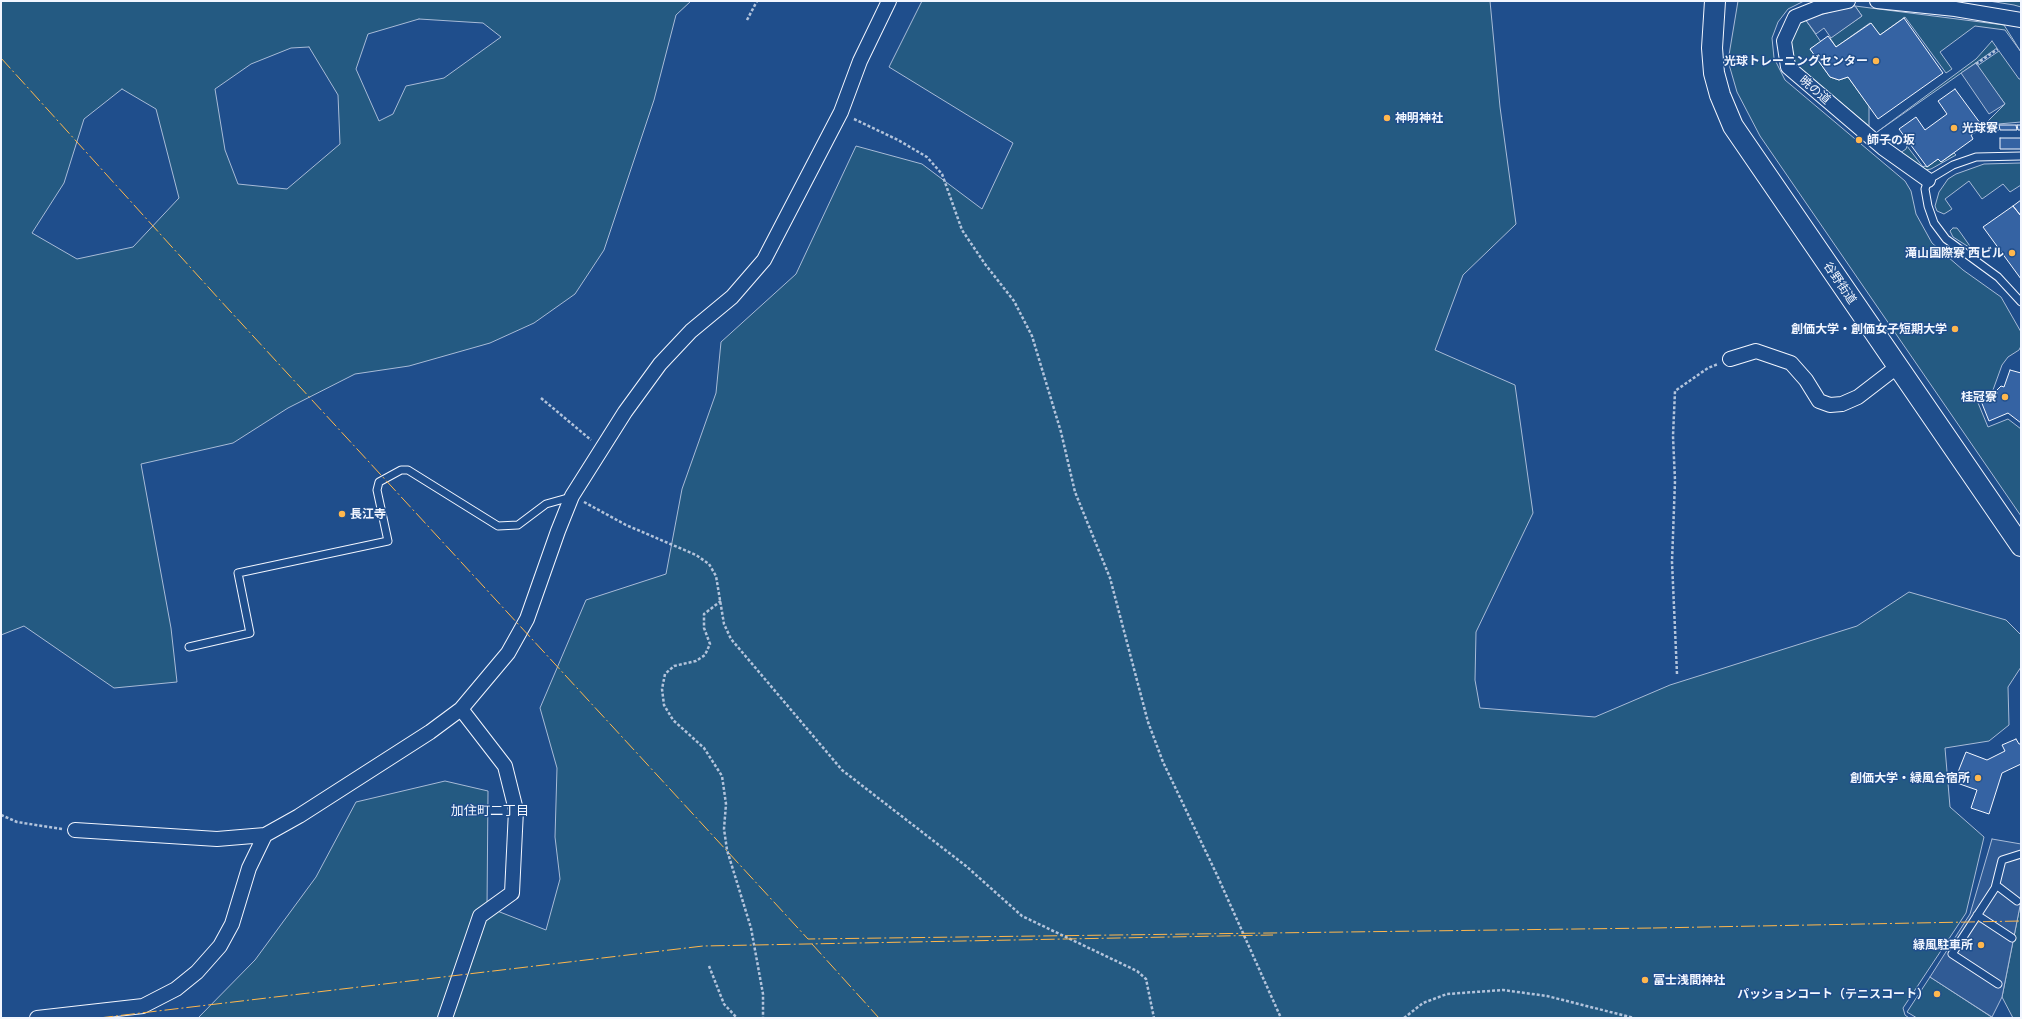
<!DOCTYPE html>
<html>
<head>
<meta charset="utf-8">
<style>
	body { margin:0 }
	#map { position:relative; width:2022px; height:1019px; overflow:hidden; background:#1f4e8c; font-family:Lato,sans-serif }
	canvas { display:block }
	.frame { position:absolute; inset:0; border:2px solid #f2f6ff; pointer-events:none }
</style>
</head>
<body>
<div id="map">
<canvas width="2022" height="1019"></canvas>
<div class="frame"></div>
</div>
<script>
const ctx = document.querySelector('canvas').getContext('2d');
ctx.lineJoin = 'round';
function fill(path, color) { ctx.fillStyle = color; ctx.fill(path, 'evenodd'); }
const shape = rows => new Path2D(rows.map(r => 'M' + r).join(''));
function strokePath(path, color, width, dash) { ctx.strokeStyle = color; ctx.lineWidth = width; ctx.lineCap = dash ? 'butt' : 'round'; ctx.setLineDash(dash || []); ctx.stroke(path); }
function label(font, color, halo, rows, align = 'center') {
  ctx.font = font + ' Lato,"Noto Sans JP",sans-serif'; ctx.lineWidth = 3; ctx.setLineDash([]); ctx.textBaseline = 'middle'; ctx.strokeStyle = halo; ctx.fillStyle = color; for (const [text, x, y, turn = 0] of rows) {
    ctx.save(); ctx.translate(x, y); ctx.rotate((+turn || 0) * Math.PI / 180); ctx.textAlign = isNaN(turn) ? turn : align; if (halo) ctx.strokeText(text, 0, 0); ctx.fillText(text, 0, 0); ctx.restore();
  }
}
const green = shape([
	[1,1,691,1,676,15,654,100,604,250,575,294,534,323,490,343,409,366,355,374,288,408,233,443,141,464,171,628,177,682,114,688,24,626,1,635,1,1],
	[419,19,483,23,501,37,444,78,406,86,393,114,379,121,356,69,368,34,419,19],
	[309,47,338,95,340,144,287,189,238,184,225,150,215,89,251,64,291,48,309,47],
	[122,89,156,109,179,198,133,247,77,259,32,233,64,183,84,119,122,89],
	[922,1,1490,1,1500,107,1516,224,1463,275,1435,350,1515,385,1533,513,1476,632,1475,680,1480,708,1595,717,1670,685,1857,626,1909,592,2006,620,2021,635,2021,667,2008,687,2009,725,1989,741,1945,748,1950,807,1984,837,1966,913,1903,1008,1905,1015,1909,1018,198,1018,255,960,316,877,356,802,445,781,488,791,487,907,546,930,560,879,555,837,557,768,540,708,586,600,666,574,682,489,716,393,721,342,796,274,856,146,922,164,982,209,1013,143,889,67,922,1],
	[1738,1,1804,1,1788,9,1778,22,1772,38,1774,58,1785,80,1905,181,1911,191,1916,214,1932,243,1963,270,2001,297,2021,332,2021,346,2019,350,2008,357,2002,365,1993,390,1976,398,1988,427,2008,419,2021,429,2021,516,1760,136,1737,92,1728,61,1738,1],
	[1989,1,2021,1,2021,7,2014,5,1989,1],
	[1855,6,2004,25,2021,52,2005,30,1975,26,1940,52,1952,69,1946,73,1905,17,1880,35,1870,23,1836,47,1830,38,1862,16,1855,6],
	[1805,19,1821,42,1810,49,1830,77,1839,80,1848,77,1869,106,1869,126,1796,65,1791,44,1793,33,1799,24,1805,19],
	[1992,41,1997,48,1877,132,1976,59,1992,41],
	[1999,51,2019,79,2021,79,2021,122,1998,124,1998,131,1994,132,1987,122,2005,104,1977,66,1999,51],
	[1907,146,1923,167,1925,166,1927,167,1938,159,1941,162,1954,153,1956,155,1931,169,1925,170,1900,153,1906,149,1907,146],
	[2021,163,2021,185,2010,192,2003,184,1982,199,1969,181,1945,199,1952,209,1944,214,1937,211,1935,206,1939,192,1948,179,1956,174,1984,164,2021,163],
	[1953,228,1957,228,1960,232,1972,249,1953,237,1950,231,1953,228],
	[2021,901,2021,1018,2013,1018,2002,997,2021,901],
	[1930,977,1993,1018,1917,1018,1907,1012,1930,977]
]);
fill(green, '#245a82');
strokePath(green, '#a8bbd7', 1);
const parking = shape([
	[1852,6,1855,6,1862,16,1831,38,1824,28,1816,34,1805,19,1852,6],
	[1976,63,2005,104,1989,114,1961,73,1976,63],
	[1992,839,2021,844,2021,901,2002,997,1992,1017,1930,977,1970,914,1992,839]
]);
fill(parking, '#305b95');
strokePath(parking, '#a8bbd7', 1);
const building = shape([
	[1904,18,1943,73,1878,119,1848,77,1839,80,1830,77,1810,49,1828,36,1836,47,1871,23,1880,35,1904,18],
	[1955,89,1983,127,1971,135,1973,139,1941,162,1938,159,1927,167,1899,129,1916,117,1925,130,1947,114,1938,101,1955,89],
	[1999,125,2016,125,2017,130,2000,130,1999,125],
	[2017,125,2021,125,2021,130,2018,130,2017,125],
	[2000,138,2021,138,2021,149,2000,149,2000,138],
	[2021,200,2021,216,2013,206,2021,200],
	[2013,206,2021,216,2021,279,1983,227,2013,206],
	[2010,370,2021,373,2021,423,2008,413,1989,421,1981,401,1998,393,1996,391,2001,386,2004,387,2010,370],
	[2016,739,2019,744,2021,744,2021,764,2002,773,1989,814,1971,808,1977,790,1954,782,1966,752,1987,760,2005,751,2002,745,2016,739]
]);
fill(building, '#3563a3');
strokePath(building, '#f2f6ff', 1);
const lane = shape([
	[2021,156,1976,157,1953,165,1928,180,1925,189,1928,206,1934,223,1946,239,1998,277,2021,302],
	[189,647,250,633,238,573,388,541,377,490,379,482,401,470,408,470,498,526,518,525,546,504,571,497],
	[1996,885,2017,901],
	[1977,915,2012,938],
	[1998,984,1952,954,1995,888,2002,860,2021,854]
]);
const street = shape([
	[1848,1,1820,7,1795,17,1784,41,1788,67,1883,148,1928,180],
	[1877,1,1955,9,2021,20],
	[1730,359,1756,351,1791,363,1806,380,1819,401,1830,405,1842,404,1858,397,1897,367],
	[75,830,217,839,265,835,299,816,430,732,461,709,508,653,527,619,558,531,572,496,625,412,660,364,691,331,732,297,764,260,841,112,860,61,889,1],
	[37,1018,143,1006,176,989,197,972,220,946,232,924,249,868,265,835],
	[445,1018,480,916,512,893,516,810,505,766,461,709]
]);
const secondary = shape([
	[1715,1,1712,48,1714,73,1720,95,1733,126,2021,546]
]);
strokePath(lane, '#f2f6ff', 9);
strokePath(street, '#f2f6ff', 16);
strokePath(secondary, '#f2f6ff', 22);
strokePath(shape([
	[747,20,757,1],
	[1976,64,1998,49],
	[854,119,898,140,927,157,942,174,962,230,985,264,1014,301,1032,336,1061,432,1075,492,1110,578,1148,722,1163,762,1217,875,1281,1018],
	[541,398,591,440],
	[584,502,626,525,696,555,709,564,716,576,724,624,731,639,842,770,966,866,1022,916,1137,971,1146,979,1154,1018],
	[721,601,704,614,704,628,710,644,705,655,696,661,674,666,665,674,662,689,664,705,673,720,704,748,722,776,726,804,724,829,727,850,751,928,763,994,763,1018],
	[1677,674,1672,562,1675,481,1673,436,1675,391,1708,368,1718,364],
	[1,815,17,822,62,829],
	[709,966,724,1004,737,1018],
	[1404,1018,1423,1003,1447,994,1503,990,1547,996,1634,1018]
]), '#b3c4dc', 2.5, [3, 2]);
strokePath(lane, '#1f4e8c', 7);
strokePath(street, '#1f4e8c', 14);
strokePath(secondary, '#1f4e8c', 20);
strokePath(shape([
	[1,58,219,299,808,939,1653,928],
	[1653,928,2021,921],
	[812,944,879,1018],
	[99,1018,703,946,1273,935]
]), '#ffb74d', 1, [14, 3, 2, 3]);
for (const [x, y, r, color] of [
	[1876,61,4,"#ffb74d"],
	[1387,118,4,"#ffb74d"],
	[1954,128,4,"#ffb74d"],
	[1859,140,4,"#ffb74d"],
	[2012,253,4,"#ffb74d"],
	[1955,329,4,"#ffb74d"],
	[2005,397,4,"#ffb74d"],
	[342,514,4,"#ffb74d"],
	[1978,778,4,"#ffb74d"],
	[1981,945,4,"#ffb74d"],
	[1645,980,4,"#ffb74d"],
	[1937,994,4,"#ffb74d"]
]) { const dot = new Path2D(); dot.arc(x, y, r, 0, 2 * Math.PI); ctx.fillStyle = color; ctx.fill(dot); strokePath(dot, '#1f4e8c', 1.5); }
label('bold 12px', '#f2f6ff', '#1f4e8c', [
	["光球トレーニングセンター",1868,61],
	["神明神社",1395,118,"left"],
	["光球寮",1962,128,"left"],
	["師子の坂",1867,140,"left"],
	["滝山国際寮 西ビル",2004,253],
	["創価大学・創価女子短期大学",1947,329],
	["桂冠寮",1997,397],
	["長江寺",350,514,"left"],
	["創価大学・緑風合宿所",1970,778],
	["緑風駐車所",1973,945],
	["富士浅間神社",1653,980,"left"],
	["パッションコート（テニスコート）",1929,994]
], 'right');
label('12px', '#f2f6ff', '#1f4e8c', [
	["暁の道",1815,90,41],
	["谷野街道",1840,283,56]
]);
label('13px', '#f2f6ff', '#1f4e8c', [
	["加住町二丁目",490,811]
]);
</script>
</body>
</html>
